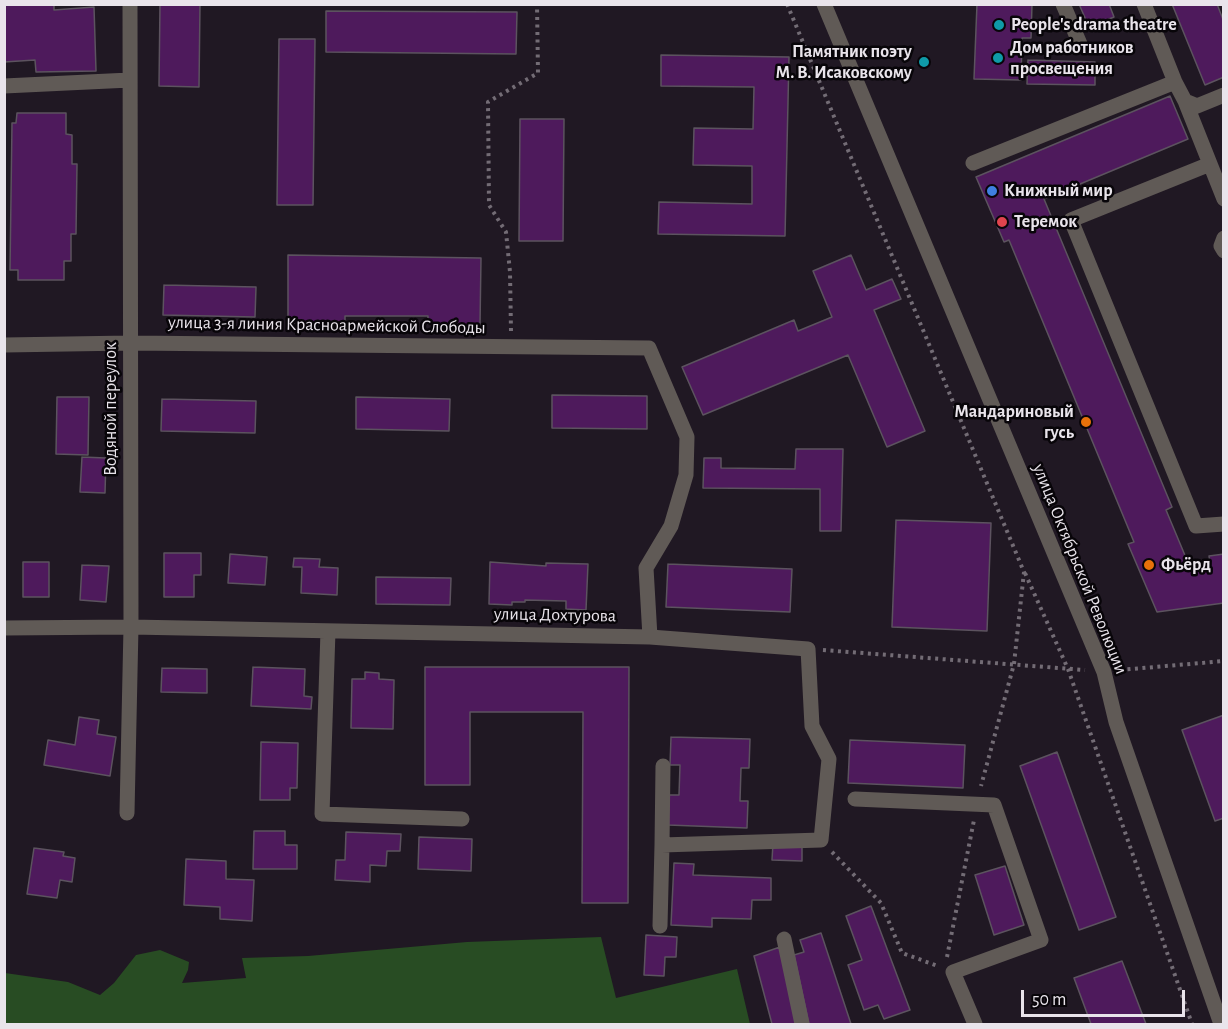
<!DOCTYPE html>
<html>
<head>
<meta charset="utf-8">
<style>
	body { margin:0 }
	#map { position:relative; width:1228px; height:1029px; overflow:hidden; background:#201823; font-family:"Alegreya Sans",sans-serif }
	canvas { display:block }
	.frame { position:absolute; inset:0; border:6px solid #e9e4eb; pointer-events:none }
	.scale { position:absolute; left:1021px; top:990px; width:164px; height:27px; box-sizing:border-box; border:3px solid #e9e4eb; border-top:0; padding-left:8px; font-size:18px; line-height:21px; white-space:nowrap; color:#e9e4eb; -webkit-text-stroke:4px #080509; paint-order:stroke }
</style>
</head>
<body>
<div id="map">
<canvas width="1228" height="1029"></canvas>
<div class="frame"></div>
<div class="scale">50 m</div>
</div>
<script>
const ctx = document.querySelector('canvas').getContext('2d');
ctx.lineJoin = 'round';
function fill(path, color) { ctx.fillStyle = color; ctx.fill(path, 'evenodd'); }
const shape = rows => new Path2D(rows.map(r => 'M' + r).join(''));
function strokePath(path, color, width, dash) { ctx.strokeStyle = color; ctx.lineWidth = width; ctx.lineCap = dash ? 'butt' : 'round'; ctx.setLineDash(dash || []); ctx.stroke(path); }
function label(font, color, halo, rows, align = 'center') {
  ctx.font = font + ' "Alegreya Sans",sans-serif'; ctx.lineWidth = 5; ctx.setLineDash([]); ctx.textBaseline = 'middle'; ctx.strokeStyle = halo; ctx.fillStyle = color; for (const [text, x, y, turn = 0] of rows) {
    ctx.save(); ctx.translate(x, y); ctx.rotate((+turn || 0) * Math.PI / 180); ctx.textAlign = isNaN(turn) ? turn : align; if (halo) ctx.strokeText(text, 0, 0); ctx.fillText(text, 0, 0); ctx.restore();
  }
}
fill(shape([
	[601,937,616,998,737,969,750,1024,5,1024,5,973,68,982,100,995,114,983,136,955,160,950,189,962,188,970,182,983,246,978,242,958,308,956,467,942]
]), '#284c23');
const building = shape([
	[4,4,54,4,54,10,94,7,96,71,36,72,35,60,4,62,4,4],
	[160,4,200,4,199,87,159,86,160,4],
	[977,4,1032,4,1031,38,1022,38,1021,80,974,79,977,4],
	[1079,4,1109,4,1114,17,1089,27,1079,4],
	[1172,4,1217,4,1224,22,1224,77,1205,85,1172,4],
	[326,11,517,12,516,54,326,52,326,11],
	[279,39,315,39,313,205,277,205,279,39],
	[661,55,789,57,785,236,658,234,659,202,752,204,752,166,693,165,694,128,753,129,754,87,661,86,661,55],
	[1028,60,1095,62,1095,85,1027,84,1028,60],
	[1170,96,1188,139,1044,199,1172,507,1166,510,1189,565,1210,563,1209,556,1224,554,1224,603,1157,612,1128,544,1134,542,1009,240,1004,242,976,177,1170,96],
	[17,113,66,113,66,134,72,135,72,164,77,164,76,234,71,234,71,261,64,261,64,280,18,280,18,270,10,270,12,123,16,123,17,113],
	[520,119,564,119,563,241,519,241,520,119],
	[288,255,481,258,480,325,428,324,428,316,345,316,345,323,288,323,288,255],
	[851,255,866,290,892,279,901,299,874,310,925,431,887,447,848,355,703,415,682,367,794,320,798,331,832,317,813,271,851,255],
	[164,285,256,287,255,317,163,315,164,285],
	[552,395,647,396,647,429,552,428,552,395],
	[57,397,89,397,88,455,56,454,57,397],
	[356,397,450,399,449,431,356,429,356,397],
	[162,399,256,401,255,433,161,431,162,399],
	[796,449,843,449,841,531,820,531,820,489,703,488,704,458,721,458,721,468,795,469,796,449],
	[82,457,106,458,105,493,80,492,82,457],
	[896,520,991,523,987,631,892,627,896,520],
	[164,553,201,553,201,575,194,575,194,597,164,597,164,553],
	[230,554,267,557,265,585,228,583,230,554],
	[294,558,320,559,319,567,338,568,337,595,301,593,302,567,293,567,294,558],
	[23,562,49,562,49,597,23,597,23,562],
	[490,562,546,566,546,563,588,564,586,610,566,609,566,601,525,600,525,602,512,602,512,605,489,604,490,562],
	[668,564,792,569,790,612,666,607,668,564],
	[82,565,109,566,106,602,80,600,82,565],
	[376,577,451,578,450,605,376,604,376,577],
	[253,667,305,669,304,696,312,697,311,709,251,706,253,667],
	[425,667,629,667,628,903,582,903,583,712,470,712,470,785,425,785,425,667],
	[162,668,207,669,207,693,161,692,162,668],
	[365,672,379,673,379,679,394,680,393,729,351,728,352,679,365,679,365,672],
	[1224,715,1224,818,1215,821,1182,730,1224,715],
	[79,717,99,720,97,734,116,737,110,776,44,765,48,740,75,745,79,717],
	[671,737,750,739,749,768,741,768,740,801,748,801,747,828,668,825,669,795,679,795,680,765,670,765,671,737],
	[850,740,965,745,963,788,848,783,850,740],
	[261,742,298,743,297,788,290,788,290,800,260,800,261,742],
	[1057,752,1116,917,1079,930,1020,766,1057,752],
	[254,831,285,831,285,845,297,845,297,869,253,869,254,831],
	[346,832,401,834,400,851,387,851,386,866,370,865,370,882,335,880,336,860,345,860,346,832],
	[419,837,472,839,471,871,418,869,419,837],
	[773,843,802,844,802,861,772,860,773,843],
	[34,848,64,852,63,856,75,858,72,882,60,880,57,898,27,894,34,848],
	[186,859,226,861,226,879,254,880,252,921,220,919,220,907,184,905,186,859],
	[674,863,694,864,693,875,771,878,771,900,752,900,751,919,712,918,712,927,671,925,674,863],
	[1005,866,1024,925,994,935,975,875,1005,866],
	[871,906,910,1010,884,1019,878,1005,864,1010,848,965,862,960,846,916,871,906],
	[821,933,851,1024,809,1024,794,955,804,952,800,940,821,933],
	[646,935,677,937,676,957,665,957,664,976,644,975,646,935],
	[780,947,796,1024,772,1024,754,956,780,947],
	[1122,961,1146,1024,1091,1024,1074,978,1122,961]
]);
fill(building, '#4e1a5c');
strokePath(building, '#5c535f', 1.5);
strokePath(shape([
	[787,4,1024,572,1014,664,981,786],
	[511,331,510,272,506,232,489,205,488,102,538,73,537,4],
	[1025,573,1068,669,1192,1024],
	[823,650,1085,670],
	[1120,670,1224,661],
	[832,852,881,903,902,953,938,966],
	[947,957,974,820]
]), '#736c75', 4, [3, 4.5]);
strokePath(shape([
	[824,4,1104,672,1116,722,1221,1024],
	[1063,4,1080,44],
	[1144,4,1175,82,1185,101,1224,199],
	[4,86,130,80],
	[1185,101,1197,106,1224,95],
	[973,163,1175,82],
	[1210,164,1071,220,1196,526,1224,524],
	[1224,238,1221,246,1224,251],
	[4,345,130,343,649,348,687,437,686,475,671,526,646,568,650,637],
	[4,628,131,627,650,637,808,649,812,726,829,759,821,840,662,845,663,766],
	[328,631,322,814,462,819],
	[855,799,994,805,1041,940,953,972,975,1024],
	[127,813,131,627,130,4],
	[660,926,662,845],
	[784,939,802,1024]
]), '#605a56', 15);
for (const [x, y, r, color] of [
	[999,25,6,"#0f9aa8"],
	[998,58,6,"#0f9aa8"],
	[924,62,6,"#0f9aa8"],
	[992,191,6,"#3f7fe0"],
	[1002,222,6,"#e0444e"],
	[1086,422,6,"#e8710a"],
	[1149,565,6,"#e8710a"]
]) { const dot = new Path2D(); dot.arc(x, y, r, 0, 2 * Math.PI); ctx.fillStyle = color; ctx.fill(dot); strokePath(dot, '#080509', 2); }
label('bold 18px', '#e9e4eb', '#080509', [
	["People's drama theatre",1011,25],
	["Дом работников",1010,48],
	["просвещения",1010,69],
	["Памятник поэту",912,52,"right"],
	["М. В. Исаковскому",912,73,"right"],
	["Книжный мир",1004,191],
	["Теремок",1014,222],
	["Мандариновый",1074,412,"right"],
	["гусь",1074,433,"right"],
	["Фьёрд",1161,565]
], 'left');
label('18px', '#e9e4eb', '#080509', [
	["улица 3-я линия Красноармейской Слободы",327,325,1],
	["Водяной переулок",111,409,-90],
	["улица Октябрьской Революции",1080,569,68],
	["улица Дохтурова",555,615,1]
]);
</script>
</body>
</html>
